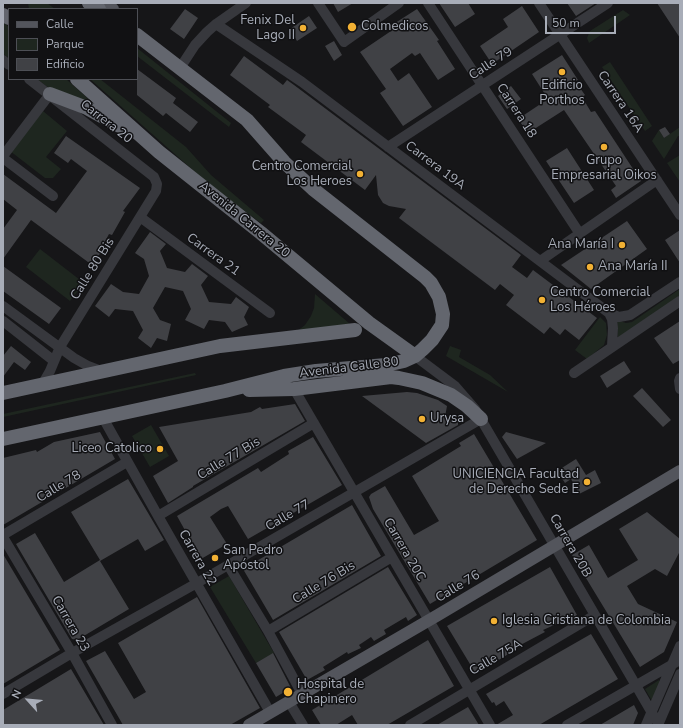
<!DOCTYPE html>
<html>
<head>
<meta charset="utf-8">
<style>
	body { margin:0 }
	#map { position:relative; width:683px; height:728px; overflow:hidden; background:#161618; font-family:"Nunito Sans",sans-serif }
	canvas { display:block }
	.frame { position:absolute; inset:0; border:4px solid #a8adb8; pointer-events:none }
	.legend { position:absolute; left:8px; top:8px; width:130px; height:72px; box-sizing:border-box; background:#111113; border:1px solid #4d4f55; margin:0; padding:5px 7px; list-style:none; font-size:12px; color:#a8adb8 }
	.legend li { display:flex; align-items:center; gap:8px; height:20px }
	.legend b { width:20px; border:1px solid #4d4f55 }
	.north { position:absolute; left:8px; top:680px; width:40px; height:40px; -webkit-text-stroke:3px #111113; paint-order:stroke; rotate:297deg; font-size:11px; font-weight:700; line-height:16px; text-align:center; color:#a8adb8 }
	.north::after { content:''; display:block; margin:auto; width:14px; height:18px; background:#a8adb8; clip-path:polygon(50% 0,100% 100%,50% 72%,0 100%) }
	.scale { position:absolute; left:545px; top:16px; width:71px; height:18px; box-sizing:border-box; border:2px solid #a8adb8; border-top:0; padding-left:5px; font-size:12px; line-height:14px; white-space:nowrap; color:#a8adb8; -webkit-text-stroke:3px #111113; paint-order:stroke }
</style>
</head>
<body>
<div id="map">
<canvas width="683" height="728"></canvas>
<div class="frame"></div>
<ul class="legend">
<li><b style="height:5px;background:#53555c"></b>Calle</li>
<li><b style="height:11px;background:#1e261f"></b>Parque</li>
<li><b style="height:11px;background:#404145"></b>Edificio</li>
</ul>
<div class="north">N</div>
<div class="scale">50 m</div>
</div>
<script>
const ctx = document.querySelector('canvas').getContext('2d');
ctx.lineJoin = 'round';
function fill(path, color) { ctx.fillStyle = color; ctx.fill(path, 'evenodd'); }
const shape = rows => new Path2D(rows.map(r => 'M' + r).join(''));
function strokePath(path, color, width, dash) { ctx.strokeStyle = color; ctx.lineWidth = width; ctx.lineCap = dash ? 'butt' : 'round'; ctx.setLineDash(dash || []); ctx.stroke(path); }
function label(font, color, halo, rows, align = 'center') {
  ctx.font = font + ' "Nunito Sans",sans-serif'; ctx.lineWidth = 3; ctx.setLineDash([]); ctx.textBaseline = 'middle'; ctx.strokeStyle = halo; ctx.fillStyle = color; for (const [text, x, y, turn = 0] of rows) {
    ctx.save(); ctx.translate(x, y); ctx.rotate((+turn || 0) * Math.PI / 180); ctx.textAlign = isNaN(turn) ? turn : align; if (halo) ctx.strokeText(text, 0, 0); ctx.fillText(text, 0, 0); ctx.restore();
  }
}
fill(shape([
	[28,3,47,3,55,9,29,9],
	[623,10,630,15,589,43,587,38,590,31],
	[3,22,9,27,9,58,3,54],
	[137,48,231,123,229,127,137,56],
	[610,62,652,126,645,131,602,67],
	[37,79,66,79,101,110,57,92,46,86],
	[90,79,100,79,186,147,211,175,264,220,261,223,212,187],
	[43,111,67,131,46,157,61,169,53,178,45,178,10,151],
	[680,127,680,136,678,136,664,159,652,141,659,130,664,138],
	[680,155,680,182,667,163],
	[40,249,84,283,70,301,26,267],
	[680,289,680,296,618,339,617,320,626,323,632,322],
	[315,294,350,324,296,332,305,325,311,316,314,308],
	[600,317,606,323,607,335,604,345,587,359,575,350],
	[450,346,461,350,459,357,490,375,508,392,446,356],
	[195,373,196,375,3,417,3,414],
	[151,425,169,456,150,467,132,436],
	[229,576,274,653,256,663,210,587],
	[659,680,660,683,652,701,645,689]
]), '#1e261f');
fill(shape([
	[333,3,353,3,338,12],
	[439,3,468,3,475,14,455,27],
	[567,3,596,3,576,16],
	[657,3,680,3,680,38],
	[522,6,539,32,492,64,480,46,508,27,503,19],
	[185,9,198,18,184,39,170,29],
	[417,9,439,40,437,41,455,69,438,80,420,53,415,56,412,53,390,69,398,81,409,73,432,107,403,126,380,93,386,89,360,52,394,29,392,25],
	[309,16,317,28,297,41,290,29],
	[334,41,342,55,334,61,325,46],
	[562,55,578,80,575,81,585,95,582,97,591,112,595,111,641,181,616,198,611,190,616,186,564,110,528,133,518,119,548,99,532,74],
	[244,56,283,85,287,80,294,85,521,255,512,267,527,278,533,270,597,318,579,340,565,329,560,335,550,327,544,334,506,305,514,295,500,284,495,290,399,218,406,209,389,206,383,203,378,195,376,175,365,190,301,142,306,135,268,107,270,105,230,75],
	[137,69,176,98,173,103,198,122,190,132,166,113,163,116,137,95],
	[511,86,521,99,507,109,498,96],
	[665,127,670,134,664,138,659,130],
	[66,136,140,188,123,211,125,212,112,235,109,234,102,247,104,248,92,265,31,220,3,259,3,229,17,210,3,199,3,174,56,213,87,171,71,159,68,163,54,153],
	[567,148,594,190,574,203,546,161],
	[627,221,647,249,591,289,561,265],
	[680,230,680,263,665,240],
	[150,232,166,244,160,251,167,268,185,272,192,264,208,276,201,285,209,302,231,304,236,297,249,307,244,317,248,325,232,332,225,322,209,320,204,329,185,320,191,309,183,291,165,287,153,308,160,320,171,324,167,341,157,338,151,348,138,338,143,330,133,311,115,309,109,317,95,306,111,284,123,292,139,294,149,276,144,259,135,253],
	[3,266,61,308,49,324,3,291],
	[680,321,680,360,673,364,654,338],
	[11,346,31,362,25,370,14,362,3,377,3,356],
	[624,361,631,372,607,388,600,376],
	[642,388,671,420,663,427,633,396],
	[407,392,417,393,438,400,447,406,445,417,458,420,458,425,426,443,362,396],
	[295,404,305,421,193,486,193,487,168,503,153,476,178,461,159,427,251,412,260,407,262,409],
	[100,432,115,459,3,525,3,458,36,450,37,452,54,442],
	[506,432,546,443,517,459,502,437],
	[474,434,537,540,430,604,373,509,369,497,371,494,385,486,414,535,439,521,412,476,461,446,459,443],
	[313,437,342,485,248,539,228,506,221,509,210,517,227,544,201,559,177,516,258,468,261,472,289,454,288,451],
	[576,459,586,475,595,470,601,483,579,494,571,479,565,483,557,471],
	[128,479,164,540,145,551,138,539,100,561,129,609,77,640,72,639,16,544,35,533,64,582,100,560,71,512],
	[352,505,381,556,273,620,243,569],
	[647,512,680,539,680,551,667,576,655,569,627,586,638,604,677,622,664,652,640,667,572,555,589,545,608,578,638,560,619,529],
	[3,554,60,650,3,684],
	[388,567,417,615,408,621,406,617,384,630,386,634,374,641,371,637,359,645,361,648,348,654,347,652,323,667,325,670,307,680,279,632],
	[550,567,577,615,564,623,563,621,543,630,545,632,509,651,510,653,476,674,447,626],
	[197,597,260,708,230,725,123,725,86,661,105,651,134,699,146,692,118,643],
	[591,634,618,679,539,725,496,725,513,715,504,701,496,706,494,702,492,703,486,694],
	[428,640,454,686,387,725,358,725,352,715,336,725,321,725,312,710],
	[273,653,291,688,276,697,256,663],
	[71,669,104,725,3,725,3,710],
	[634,705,638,713,633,725,600,725],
	[468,707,479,725,437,725,449,718]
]), '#404145');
strokePath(shape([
	[318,3,344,42,399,3],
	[428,3,580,234],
	[539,3,680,215],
	[216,24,302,82,609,313,612,319,613,328,612,346],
	[3,60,9,65],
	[180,68,195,45,207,32,216,24,246,3],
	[29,79,149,173,154,177,157,184,156,191,60,347,50,371,42,385],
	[388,147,608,3],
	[3,156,50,94],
	[3,158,53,196],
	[140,217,270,313],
	[540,261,657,180],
	[3,306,74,358,88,366,101,371],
	[609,313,619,317,630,315,680,282],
	[3,321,54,361],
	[415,356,455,386,475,409,659,725],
	[574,373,680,301],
	[680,378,679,381,680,389],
	[294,389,490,725],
	[102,416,158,516,270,712],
	[158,516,314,423],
	[3,535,127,462],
	[3,537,72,653,112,725],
	[228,565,268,631,302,694],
	[268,631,392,557],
	[3,694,72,653,197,583,481,419],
	[289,702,303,725],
	[410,725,595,615],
	[567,725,680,660],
	[646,725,680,646],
	[658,725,680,674]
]), '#37383d', 10);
strokePath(shape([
	[106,3,113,9],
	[249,725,438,615,680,471]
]), '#53555c', 12);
strokePath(shape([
	[89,3,99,9],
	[3,15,9,18],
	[77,79,159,152,261,233,369,323,415,356],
	[50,94,87,108,120,126],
	[249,390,294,389,391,377,399,378,422,383,451,395,467,406,481,419],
	[3,393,220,346,355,330],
	[3,439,225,391,284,376,316,371,386,365,404,361,415,356,423,349,432,340,442,325,443,314,439,297,431,283,425,277,313,189,284,162,247,120,137,35]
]), '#63666e', 14);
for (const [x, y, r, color] of [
	[352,27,5,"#f2b134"],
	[303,28,4,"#f2b134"],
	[562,72,4,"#f2b134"],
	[604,147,4,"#f2b134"],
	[360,174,4,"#f2b134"],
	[622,245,4,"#f2b134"],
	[590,267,4,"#f2b134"],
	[542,300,4,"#f2b134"],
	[422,419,4,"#f2b134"],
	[160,449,4,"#f2b134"],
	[587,482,4,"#f2b134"],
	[215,558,4,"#f2b134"],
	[494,621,4,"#f2b134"],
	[288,692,5,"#f2b134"]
]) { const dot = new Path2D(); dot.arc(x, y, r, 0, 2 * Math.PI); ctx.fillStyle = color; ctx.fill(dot); strokePath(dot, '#111113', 1.5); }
label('13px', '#a8adb8', '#111113', [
	["Fenix Del",295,21,"right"],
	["Lago II",295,36,"right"],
	["Colmedicos",361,27],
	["Edificio",562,86,"center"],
	["Porthos",562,101,"center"],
	["Grupo",604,161,"center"],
	["Empresarial Oikos",604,176,"center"],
	["Centro Comercial",352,167,"right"],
	["Los Heroes",352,182,"right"],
	["Ana María I",614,245,"right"],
	["Ana María II",598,267],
	["Centro Comercial",550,293],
	["Los Héroes",550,308],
	["Urysa",430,419],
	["Liceo Catolico",152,449,"right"],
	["UNICIENCIA Facultad",579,475,"right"],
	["de Derecho Sede E",579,490,"right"],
	["San Pedro",223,551],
	["Apóstol",223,566],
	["Iglesia Cristiana de Colombia",502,621],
	["Hospital de",297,685],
	["Chapinero",297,700]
], 'left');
label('13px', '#a8adb8', '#111113', [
	["Calle 79",491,64,-33],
	["Carrera 16A",620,102,56],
	["Carrera 18",516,111,57],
	["Carrera 20",106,122,38],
	["Carrera 19A",435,166,37],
	["Avenida Carrera 20",244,220,39],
	["Carrera 21",213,255,36],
	["Calle 80 Bis",93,269,-58],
	["Avenida Calle 80",349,368,-7],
	["Calle 77 Bis",229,459,-31],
	["Calle 78",59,487,-31],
	["Calle 77",288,516,-30],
	["Carrera 20B",570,546,60],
	["Carrera 20C",404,550,60],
	["Carrera 22",197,558,60],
	["Calle 76 Bis",324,583,-31],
	["Calle 76",458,587,-31],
	["Carrera 23",70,624,60],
	["Calle 75A",496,658,-30]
]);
</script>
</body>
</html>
